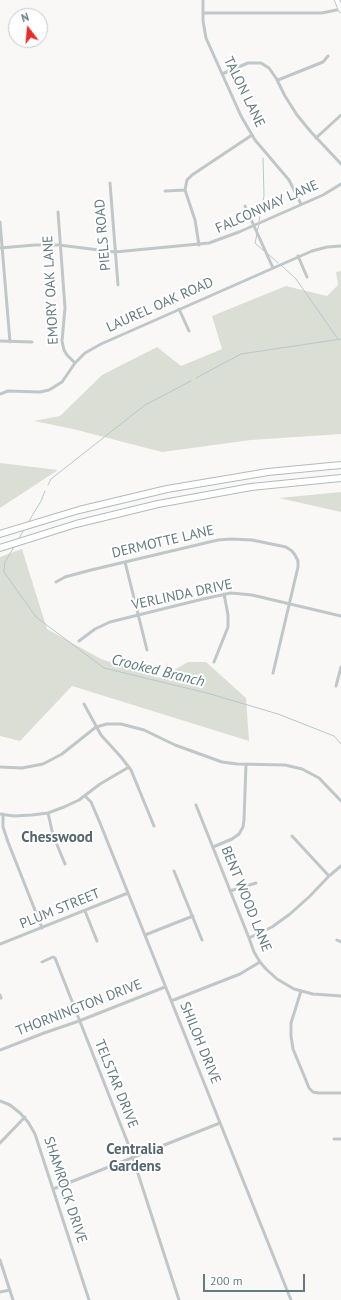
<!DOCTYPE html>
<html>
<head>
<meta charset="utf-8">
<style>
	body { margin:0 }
	#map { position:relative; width:341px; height:1300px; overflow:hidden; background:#f9f8f6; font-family:"PT Sans",sans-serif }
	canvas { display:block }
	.north { position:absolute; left:8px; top:8px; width:40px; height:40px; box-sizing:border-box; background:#fff; border:1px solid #c1cacd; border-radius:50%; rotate:344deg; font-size:11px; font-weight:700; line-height:16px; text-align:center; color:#637a82 }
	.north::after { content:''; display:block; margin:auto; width:14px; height:18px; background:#e92b26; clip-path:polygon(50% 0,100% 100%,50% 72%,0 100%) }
	.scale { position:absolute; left:203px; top:1274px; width:102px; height:18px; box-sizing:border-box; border:2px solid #637a82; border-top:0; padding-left:5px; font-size:12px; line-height:14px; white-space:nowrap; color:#637a82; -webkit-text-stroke:3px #fff; paint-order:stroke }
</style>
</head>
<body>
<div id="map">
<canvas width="341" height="1300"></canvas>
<div class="north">N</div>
<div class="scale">200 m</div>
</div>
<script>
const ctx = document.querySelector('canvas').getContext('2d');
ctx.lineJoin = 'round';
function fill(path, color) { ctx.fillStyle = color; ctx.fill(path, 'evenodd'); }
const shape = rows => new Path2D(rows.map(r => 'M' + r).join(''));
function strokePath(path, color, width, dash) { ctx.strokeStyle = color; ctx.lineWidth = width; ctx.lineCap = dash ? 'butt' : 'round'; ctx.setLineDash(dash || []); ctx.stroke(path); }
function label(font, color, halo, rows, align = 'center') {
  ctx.font = font + ' "PT Sans",sans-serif'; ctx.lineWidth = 4; ctx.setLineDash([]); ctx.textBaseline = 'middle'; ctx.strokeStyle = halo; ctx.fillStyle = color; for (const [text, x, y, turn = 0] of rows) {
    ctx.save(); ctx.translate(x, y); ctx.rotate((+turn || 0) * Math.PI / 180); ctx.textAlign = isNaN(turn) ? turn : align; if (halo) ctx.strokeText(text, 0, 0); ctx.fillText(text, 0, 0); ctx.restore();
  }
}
fill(shape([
	[341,271,341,434,251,440,162,452,73,429,34,421,60,416,102,375,157,347,181,366,222,349,212,316,286,286,327,296,338,285,336,272],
	[0,463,58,470,0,508],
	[341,492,341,512,279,498],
	[22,549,47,629,101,659,160,678,188,662,206,662,246,698,249,741,72,686,20,741,0,736,0,557]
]), '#daded5');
strokePath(shape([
	[259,221,264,196,263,158],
	[257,231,259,225],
	[257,234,255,243,264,251],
	[268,254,278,263],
	[282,266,296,279,338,339],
	[196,378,241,354,341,339],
	[48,485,51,479,145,405,191,381],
	[29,521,41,501,45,491],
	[19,538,24,530],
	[14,547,5,562,4,572,36,617,104,668,207,693,278,714,334,736,341,744]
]), '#b7c8c9', 1);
const secondary = shape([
	[337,0,341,10]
]);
const highway = shape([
	[0,534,79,510,167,489,268,472,341,465],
	[0,548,76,524,158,504,251,487,341,478]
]);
strokePath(secondary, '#b2bbbe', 6);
strokePath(highway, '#b3babc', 8);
strokePath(shape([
	[203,0,203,21,206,38,241,116,255,140,289,180,301,204],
	[203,13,322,13,341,9],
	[222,74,248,63,261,63,269,68,276,78,285,96,297,115,311,132,341,164],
	[278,80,323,62,328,56],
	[316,138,341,115],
	[110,183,118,285],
	[165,191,185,190],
	[245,206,273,268],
	[58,212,65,308,62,341,64,350,67,355,75,363],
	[0,222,10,342],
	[199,245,195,220,185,190,187,180,192,175,252,135],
	[0,248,35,245,59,245,115,252,209,243,239,232,323,195,341,184],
	[298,256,307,277],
	[179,309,189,331],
	[0,341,32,342],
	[0,394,8,391,40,392,49,390,62,382,75,363,85,353,101,344,312,251,327,247,341,246],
	[125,562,147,650],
	[56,582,65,577,91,570,218,540,231,539,252,540,286,547,292,551,295,555,298,561,298,567,273,673],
	[79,641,95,629,110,622,203,599,231,593,252,595,341,616],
	[214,662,228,627,228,615,224,594],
	[336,686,341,667],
	[84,704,101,735,121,757,131,770,154,826],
	[0,767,22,768,43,764,62,754,96,727,107,724,121,724,144,730,175,745,222,762,237,764,285,765,302,769,319,778,341,801],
	[85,796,91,802,100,823,291,1300],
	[196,805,249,938,254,952,260,962,266,969,277,979,294,989,313,994,341,996],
	[48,813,53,835,65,864],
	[0,814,14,816,32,815,48,813,64,807,79,800,100,784,129,767],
	[3,814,3,827,8,842,42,928],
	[292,836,329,876],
	[213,847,232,839,239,834,243,827,244,820,246,764],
	[174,871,202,940],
	[230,891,256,883],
	[85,911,97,941],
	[145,935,193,916],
	[249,938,272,927,290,914,310,896,329,876,341,866],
	[337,940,341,942],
	[0,944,128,893],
	[42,962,53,957,55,958,129,1146,179,1300],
	[301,991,291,1023,291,1036,293,1049,305,1078,309,1088,313,1092,318,1093,341,1093],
	[0,995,1,998],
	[171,1001,240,974,260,962],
	[0,1050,44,1033,79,1021,165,987],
	[0,1101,10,1105,20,1113,28,1122,35,1134,89,1300],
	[334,1139,341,1139],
	[0,1143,25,1117],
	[53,1189,220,1123],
	[0,1260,13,1300],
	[0,1292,10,1290]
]), '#c0c7c9', 3);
strokePath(secondary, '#fff', 4.5);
strokePath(highway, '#fff', 6);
label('14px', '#637a82', '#fff', [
	["TALON LANE",244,92,64],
	["FALCONWAY LANE",267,207,-24],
	["PIELS ROAD",103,235,-95],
	["EMORY OAK LANE",51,290,-93],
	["LAUREL OAK ROAD",160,305,-24],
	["DERMOTTE LANE",163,542,-13],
	["VERLINDA DRIVE",182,595,-12],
	["BENT WOOD LANE",246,899,68],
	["PLUM STREET",60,909,-22],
	["THORNINGTON DRIVE",79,1008,-21],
	["SHILOH DRIVE",200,1043,68],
	["TELSTAR DRIVE",116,1084,68],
	["SHAMROCK DRIVE",65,1190,72]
]);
label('italic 15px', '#5e7a7c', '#fff', [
	["Crooked Branch",158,671,14]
]);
label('bold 15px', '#55676d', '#fff', [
	["Chesswood",57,838],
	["Centralia",135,1150],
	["Gardens",135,1167]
]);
</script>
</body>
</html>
